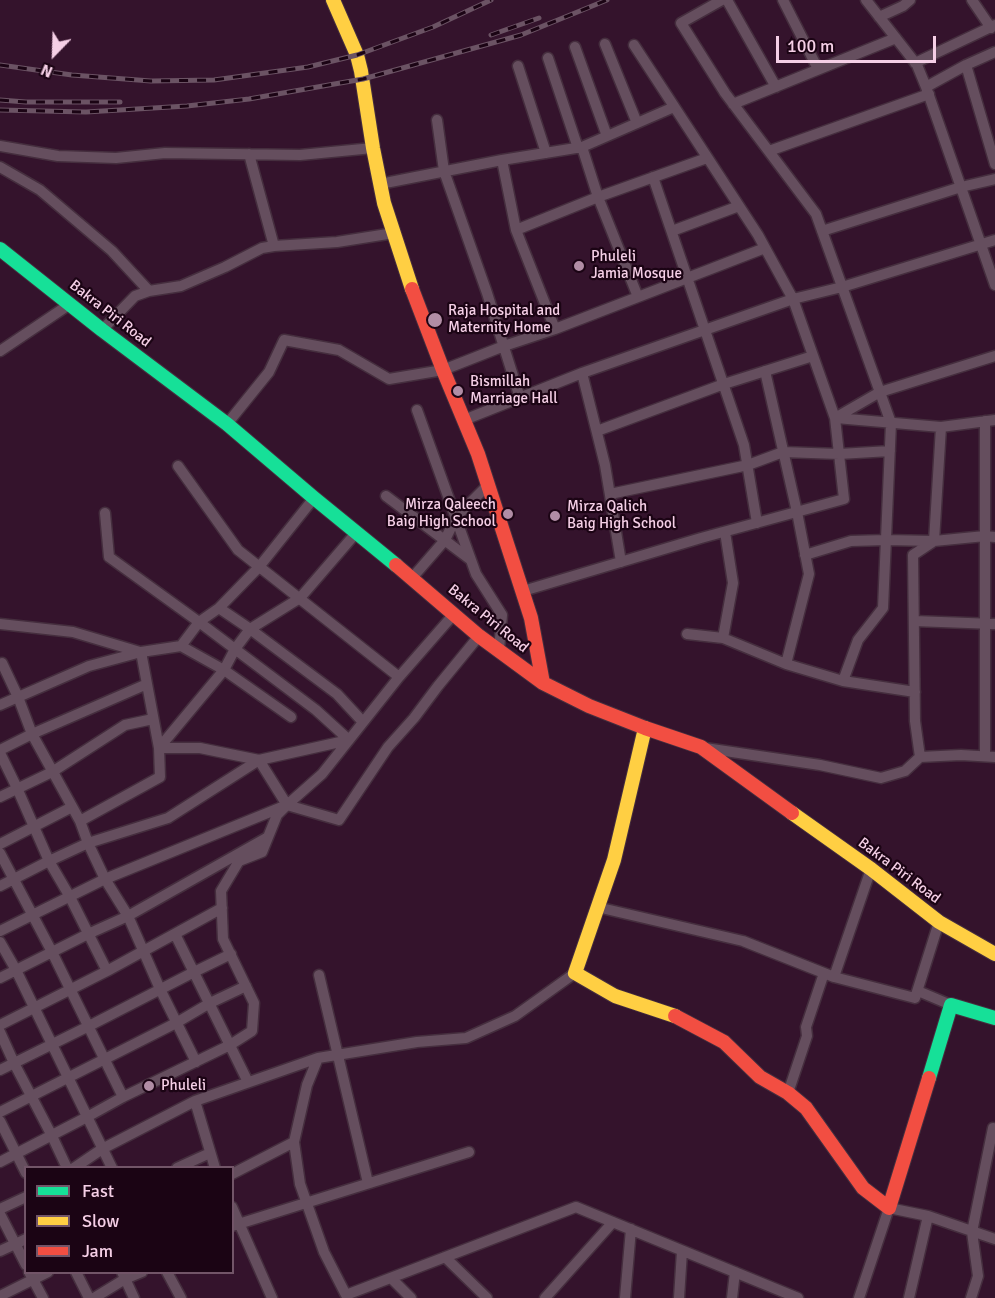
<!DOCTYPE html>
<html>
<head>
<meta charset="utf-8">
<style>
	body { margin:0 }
	#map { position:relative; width:995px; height:1298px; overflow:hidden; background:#34132c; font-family:Signika,sans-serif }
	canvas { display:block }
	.legend { position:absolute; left:24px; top:1166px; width:210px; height:108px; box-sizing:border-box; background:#1b0414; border:2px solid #725568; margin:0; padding:8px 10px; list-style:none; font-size:18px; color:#f5cfe6 }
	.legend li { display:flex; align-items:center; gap:12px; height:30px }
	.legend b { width:30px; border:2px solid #725568 }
	.north { position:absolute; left:24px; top:24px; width:60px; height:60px; -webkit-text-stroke:4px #1b0414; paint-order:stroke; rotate:203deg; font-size:16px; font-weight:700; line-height:24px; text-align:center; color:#f5cfe6 }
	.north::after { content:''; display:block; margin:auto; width:21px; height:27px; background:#f5cfe6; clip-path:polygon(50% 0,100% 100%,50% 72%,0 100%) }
	.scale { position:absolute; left:776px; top:36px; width:160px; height:27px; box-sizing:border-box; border:3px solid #f5cfe6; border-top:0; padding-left:8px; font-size:18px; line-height:21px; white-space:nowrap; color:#f5cfe6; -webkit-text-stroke:4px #1b0414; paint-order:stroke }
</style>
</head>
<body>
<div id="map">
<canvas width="995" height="1298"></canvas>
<ul class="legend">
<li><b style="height:8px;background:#16e098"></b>Fast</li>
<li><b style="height:8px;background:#ffcf43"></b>Slow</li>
<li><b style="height:8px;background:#f24e42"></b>Jam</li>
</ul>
<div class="north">N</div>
<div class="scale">100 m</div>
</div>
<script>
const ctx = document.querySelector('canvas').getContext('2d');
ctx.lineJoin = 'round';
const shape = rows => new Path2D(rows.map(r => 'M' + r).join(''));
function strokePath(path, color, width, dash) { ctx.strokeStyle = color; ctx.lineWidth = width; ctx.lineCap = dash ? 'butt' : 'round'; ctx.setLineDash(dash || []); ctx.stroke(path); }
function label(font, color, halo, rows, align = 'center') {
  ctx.font = font + ' Signika,sans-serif'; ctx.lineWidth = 4.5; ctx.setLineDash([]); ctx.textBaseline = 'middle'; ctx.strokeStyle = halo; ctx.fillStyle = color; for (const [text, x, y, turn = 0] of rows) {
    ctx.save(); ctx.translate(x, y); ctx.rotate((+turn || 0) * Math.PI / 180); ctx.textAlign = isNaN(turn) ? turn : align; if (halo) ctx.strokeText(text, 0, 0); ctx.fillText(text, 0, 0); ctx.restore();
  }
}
const street = shape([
	[722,0,681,23,725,93,816,214,891,423,883,608,858,640,843,681],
	[727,0,776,87],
	[783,0,818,69],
	[866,0,917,65,926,87,995,285],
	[972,0,991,28],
	[879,17,903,6,910,0],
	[605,44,637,123],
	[575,47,607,136],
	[548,58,578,148],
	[915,63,995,25],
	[966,65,995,52],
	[518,66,546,153],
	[926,87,966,65,995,164],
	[733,104,896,38],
	[437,120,444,171,487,293,520,398],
	[0,146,58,156,116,158,165,153,300,155,373,148],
	[582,147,674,107],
	[769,151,929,94],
	[249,154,274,246],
	[502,160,582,147,598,197,638,297],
	[0,167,40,190,112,251,149,291],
	[653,177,744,445,757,523],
	[380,184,502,160,516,230,598,197,707,158],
	[516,230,555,329,765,248],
	[672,231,739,206],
	[822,231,961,187,995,179],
	[102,330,135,296,149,291,181,286,225,267,262,248,274,246,337,242,394,233],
	[0,351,70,304],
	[765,371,797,512,809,574,786,664],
	[582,373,793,299,842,287,995,240],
	[417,410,476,574,502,615,499,650],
	[835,418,880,392,995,356],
	[836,418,941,427],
	[464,420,582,373,605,465,621,562],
	[985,421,985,756],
	[227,424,269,372,284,340,339,350,389,379,443,370,504,346,555,329],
	[597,431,724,384,813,356],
	[178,466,238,550,399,677],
	[610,494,748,465,783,452,839,454,890,451],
	[386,496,471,560],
	[105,513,109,557,199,622,316,710,349,740],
	[805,555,851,541,886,540,934,541,985,536,995,537],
	[412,578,445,540,456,517,488,485],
	[523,591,701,538,844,499,835,418,793,299,758,235,634,45],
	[219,608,250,629,337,694,363,722],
	[914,621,995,624],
	[0,624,73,632,140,652],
	[687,634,723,638,786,664,843,681,915,692],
	[723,638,733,583,725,532],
	[181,646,224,670,291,717],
	[0,664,2,663,18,697,32,734,80,821,88,843,105,879,128,916,160,989,196,1062],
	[0,705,89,666,141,652],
	[159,748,224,670,235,649,250,629,300,598,356,533],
	[159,748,200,748,259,760,287,805],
	[705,748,820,765,881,778,905,771,920,757,961,755,995,757],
	[0,750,32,734,147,684],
	[0,753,17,788,49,861,70,897,107,971],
	[920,757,915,721,913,555,934,541,941,427,995,420],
	[0,797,52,772,125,725,153,719],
	[80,821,160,777,159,748,141,652,181,646,199,622,219,608,259,567,314,498],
	[0,844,72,807],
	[0,853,52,952,123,1097],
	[0,886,49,861,88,843,168,818,259,760,349,740],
	[597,907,743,941,834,977,915,998,939,922],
	[0,931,105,879,287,805,339,820,388,747,414,718,438,686,479,636],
	[175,934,248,1082],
	[0,942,16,970,112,1168],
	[319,975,368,1183],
	[834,977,871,869],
	[0,978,88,934,128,916,268,837],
	[918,991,951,1005],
	[0,1025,107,971,222,908],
	[0,1032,14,1063,52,1136,67,1168],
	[318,1058,307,1085,294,1142,300,1184,324,1252,346,1295,576,1207,798,1298],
	[0,1070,89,1026,194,972,231,954],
	[788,1093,807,1036,806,1027,824,973],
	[195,1101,215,1168],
	[0,1112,176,1023,210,1003,246,986],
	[0,1121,26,1173],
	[0,1162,87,1117,123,1097,230,1045,252,1031,254,1003,223,939,221,891,239,861,262,852,277,815,287,805,322,774,399,677,454,614],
	[74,1168,102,1149,195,1101,318,1058,417,1042,466,1038,515,1016,575,973],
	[177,1168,210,1153],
	[232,1174,294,1142],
	[232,1207,272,1298],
	[0,1209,26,1197],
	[0,1214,26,1265],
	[232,1226,469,1152],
	[0,1251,26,1239],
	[445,1257,487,1298],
	[29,1272,43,1298],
	[76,1272,89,1298],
	[122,1272,134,1298],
	[167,1272,181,1298],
	[391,1278,411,1298],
	[0,1296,48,1272],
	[94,1298,125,1279,142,1272],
	[545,1298,613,1222],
	[625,1298,631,1229],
	[679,1298,682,1251],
	[732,1298,735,1272],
	[859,1298,889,1208,928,1216,995,1239],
	[909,1298,928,1216],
	[971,1298,978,1276,972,1232,993,1128,995,1129]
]);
const fast = shape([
	[0,249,102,330,227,424,314,498,396,565],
	[929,1078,951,1005,995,1018]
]);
const slow = shape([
	[333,0,357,55,361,71,373,148,384,203,412,289],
	[645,728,614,860,575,973,615,996,675,1016],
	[792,813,871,869,939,922,995,954]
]);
const jam = shape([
	[412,289,443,370,478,454,531,618,543,683],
	[396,565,479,636,543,683,589,706,645,728,701,747,792,813],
	[675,1016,724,1042,760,1077,788,1093,806,1108,863,1188,889,1208,929,1078]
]);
strokePath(street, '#452e3e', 13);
strokePath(fast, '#452e3e', 16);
strokePath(slow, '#452e3e', 16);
strokePath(jam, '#452e3e', 16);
strokePath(street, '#654e5e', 10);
strokePath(fast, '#16e098', 14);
strokePath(slow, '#ffcf43', 14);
strokePath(jam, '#f24e42', 14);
const rail = shape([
	[491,35,539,18],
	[0,65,72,75,151,81,214,80,308,67,357,55,433,27,491,0],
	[0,100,26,102,120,102],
	[0,110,86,112,187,106,249,99,363,79,521,35,607,0]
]);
strokePath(rail, '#6b5364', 5);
strokePath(rail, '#1b0414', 3, [9]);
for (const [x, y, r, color] of [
	[579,266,6,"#b18da5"],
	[435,320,8,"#b18da5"],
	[458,391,6,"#b18da5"],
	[508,514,6,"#b18da5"],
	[555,516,6,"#b18da5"],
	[149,1086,6,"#b18da5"]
]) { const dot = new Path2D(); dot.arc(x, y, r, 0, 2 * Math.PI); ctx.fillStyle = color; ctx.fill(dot); strokePath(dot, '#1b0414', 2); }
label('15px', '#f5cfe6', '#1b0414', [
	["Phuleli",591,257],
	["Jamia Mosque",591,274],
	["Raja Hospital and",448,311],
	["Maternity Home",448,328],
	["Bismillah",470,382],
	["Marriage Hall",470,399],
	["Mirza Qaleech",496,505,"right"],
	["Baig High School",496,522,"right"],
	["Mirza Qalich",567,507],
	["Baig High School",567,524],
	["Phuleli",161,1086]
], 'left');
label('15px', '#f5cfe6', '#1b0414', [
	["Bakra Piri Road",110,314,38],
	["Bakra Piri Road",488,619,39],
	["Bakra Piri Road",899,871,37]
]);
</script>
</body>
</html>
